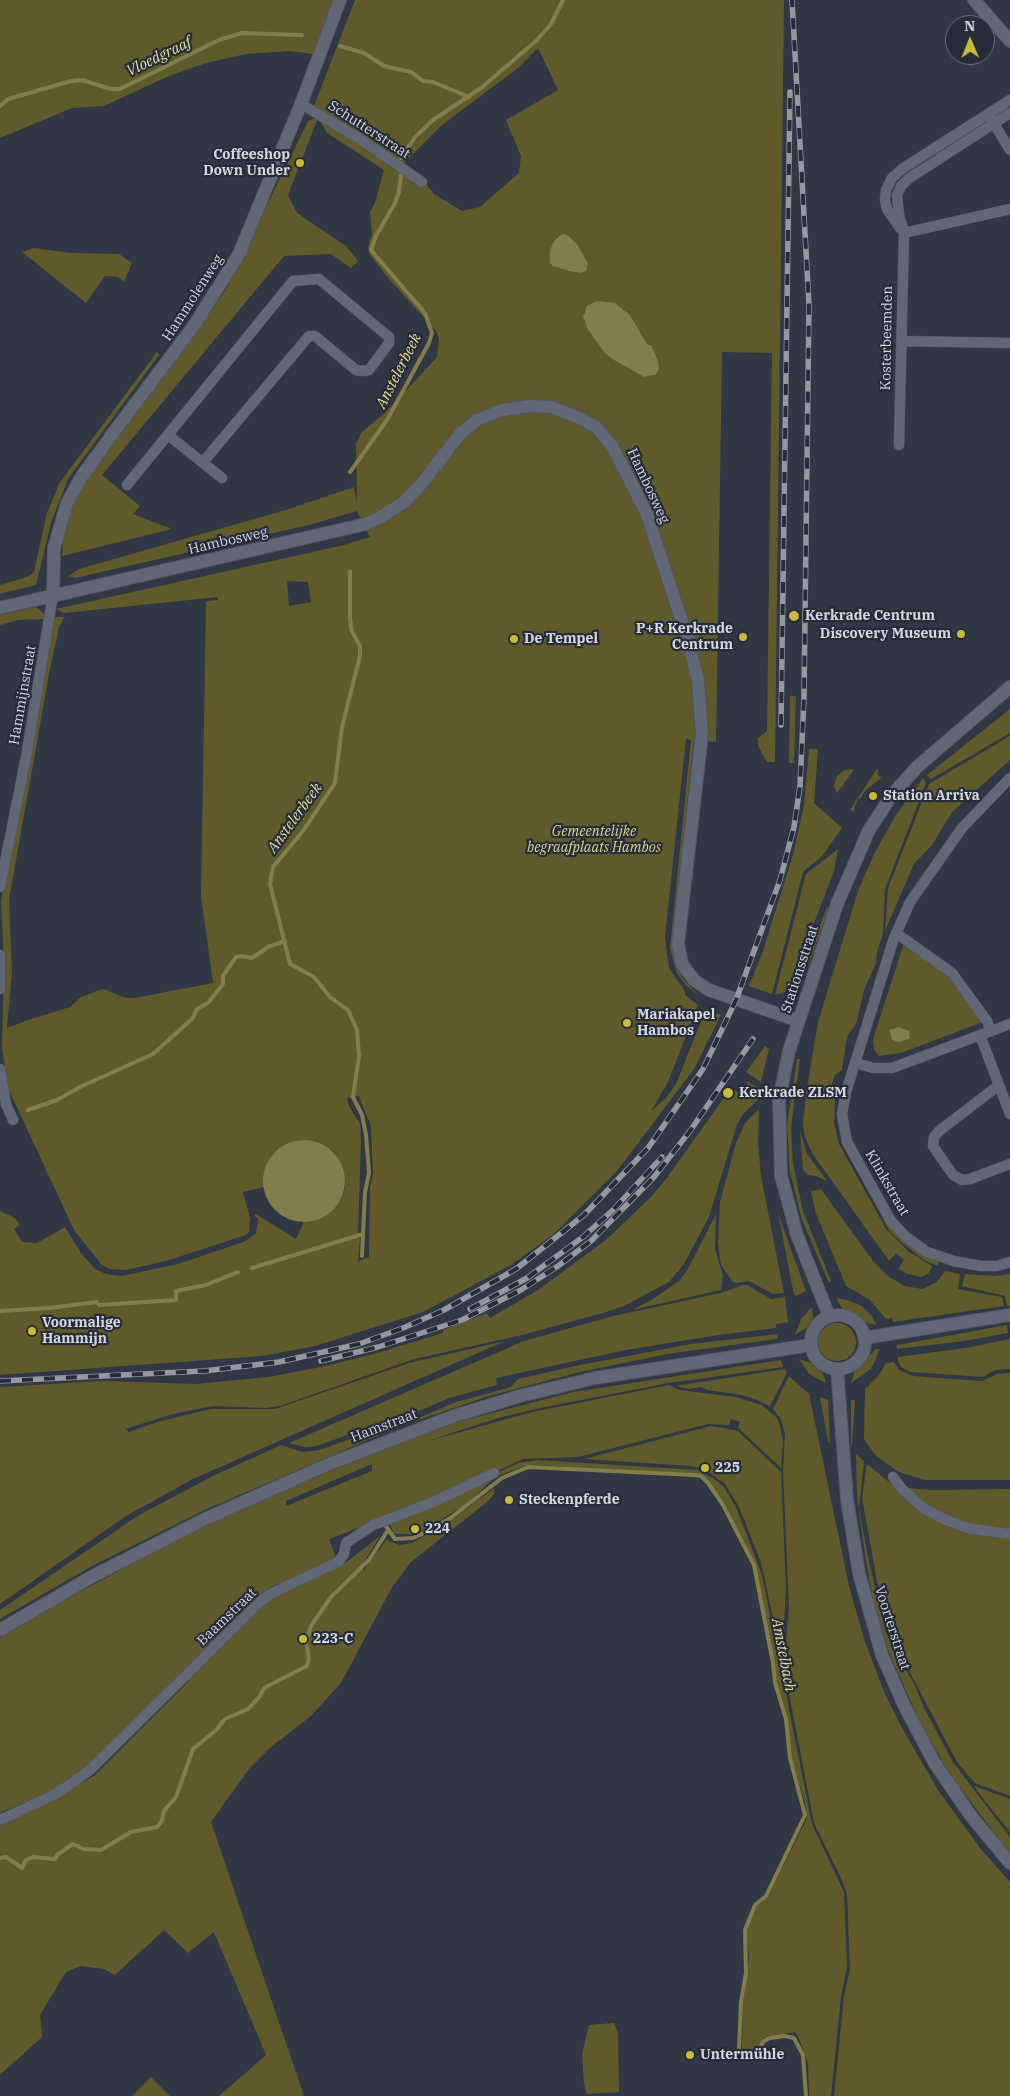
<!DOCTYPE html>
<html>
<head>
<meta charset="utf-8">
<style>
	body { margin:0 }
	#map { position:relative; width:1010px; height:2096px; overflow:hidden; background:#303745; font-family:"IBM Plex Serif",serif }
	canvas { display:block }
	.north { position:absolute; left:945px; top:15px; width:50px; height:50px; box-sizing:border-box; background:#262c3a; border:1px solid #6b707c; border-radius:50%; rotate:359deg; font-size:14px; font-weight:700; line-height:20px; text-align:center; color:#d3d7e0 }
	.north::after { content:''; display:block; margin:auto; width:18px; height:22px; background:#c9ba3a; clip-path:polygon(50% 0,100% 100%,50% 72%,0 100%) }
</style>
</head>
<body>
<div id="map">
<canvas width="1010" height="2096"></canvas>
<div class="north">N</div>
</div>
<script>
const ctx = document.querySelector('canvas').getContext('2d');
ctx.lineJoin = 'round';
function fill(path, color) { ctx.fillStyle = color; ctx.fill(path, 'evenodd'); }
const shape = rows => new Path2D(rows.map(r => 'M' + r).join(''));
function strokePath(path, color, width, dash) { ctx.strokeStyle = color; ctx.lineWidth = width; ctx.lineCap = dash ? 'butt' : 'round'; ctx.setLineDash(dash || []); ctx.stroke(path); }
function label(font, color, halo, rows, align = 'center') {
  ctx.font = font + ' "IBM Plex Serif",serif'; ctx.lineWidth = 4.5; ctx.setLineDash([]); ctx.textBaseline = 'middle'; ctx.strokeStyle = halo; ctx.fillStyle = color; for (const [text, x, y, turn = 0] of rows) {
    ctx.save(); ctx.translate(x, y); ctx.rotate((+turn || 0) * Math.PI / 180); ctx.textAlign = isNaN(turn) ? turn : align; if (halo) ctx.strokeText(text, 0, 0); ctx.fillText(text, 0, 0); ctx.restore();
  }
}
fill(shape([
	[0,0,333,0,313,54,290,51,246,54,206,63,169,76,104,106,72,108,0,138],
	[355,0,784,0,775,762,767,762,758,746,758,738,767,731,772,353,722,352,716,742,694,740,672,942,676,967,683,979,698,995,687,986,677,974,670,948,691,740,686,739,665,937,669,968,685,991,685,995,698,1005,668,1082,651,1111,666,1098,676,1084,706,1009,721,1015,694,1069,617,1171,554,1234,511,1265,423,1312,315,1346,262,1356,0,1375,0,1211,15,1218,20,1225,14,1229,22,1242,37,1243,65,1227,81,1253,95,1269,106,1274,121,1276,178,1264,246,1241,256,1233,258,1218,254,1216,256,1214,296,1239,304,1221,322,1218,332,1211,341,1199,345,1188,343,1167,333,1151,318,1142,300,1140,281,1147,274,1153,270,1158,264,1187,243,1192,250,1218,249,1232,246,1235,166,1261,126,1270,109,1269,101,1264,74,1230,8,1088,2,1048,4,962,1,901,54,617,65,617,59,627,49,674,9,900,12,971,7,1028,28,1020,70,1007,81,997,103,989,126,998,135,998,213,983,201,896,206,601,218,600,218,597,64,613,56,609,344,545,370,537,357,511,309,525,75,578,68,576,79,569,286,510,354,487,357,502,356,443,362,432,387,411,437,357,439,340,437,332,390,280,370,255,368,247,372,234,370,212,375,203,384,170,327,133,318,118,288,195,297,213,346,246,358,261,351,268,331,254,284,256,102,475,140,506,133,514,172,529,62,556,64,527,79,489,225,291,308,121,318,117,349,129,314,106],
	[538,48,558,90,506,120,521,156,519,173,480,207,462,211,434,194,422,179,404,163,442,125,518,68],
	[558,237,577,244,588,263,580,273,553,266,550,250],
	[589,305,623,309,630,315,647,344,651,345,655,375,644,377,612,359,604,352,584,321,584,312],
	[287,581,308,582,311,602,289,606],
	[359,1096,371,1126,373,1174,370,1187,369,1257,358,1261,360,1238,357,1236,252,1269,255,1266,358,1234,361,1141,360,1124,349,1106,347,1098],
	[34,248,71,253,119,254,132,263,124,282,118,277,105,276,86,303,22,252],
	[157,352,159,355,68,479,51,523,36,585,0,594,0,585,27,577,34,572,47,513,60,482],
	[36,607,45,615,39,657,43,619,18,620,0,625,0,615],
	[790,696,796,696,794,763,789,763],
	[1010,709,1010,733,931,779,927,775],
	[1010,736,1010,760,952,812,932,845,914,864,885,931,888,888,929,784],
	[809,749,818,749,814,803,842,828,822,856,803,872,772,994,749,986,763,951,793,855,804,805],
	[853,769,853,771,837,793,834,786,837,776,843,771],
	[878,769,878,776,882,777,865,791,860,799,858,798,853,812,850,810,876,770],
	[923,778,926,783,885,889,883,934,877,952,876,963,864,990,856,1024,847,1037,842,1070,835,1075,832,1083,835,1102,834,1123,839,1144,886,1229,909,1252,932,1266,929,1273,921,1277,908,1274,898,1269,904,1260,896,1253,889,1261,887,1258,812,1153,805,1137,803,1124,806,1094,818,1022,858,891,874,854,896,815],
	[838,849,834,871,789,988,786,988,785,992,775,995,806,874],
	[827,907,829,908,799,991,797,991,795,990],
	[904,943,949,976,983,1022,901,1053,879,1056,874,1050,873,1039],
	[894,1027,910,1039,898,1042,892,1040,889,1032],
	[765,1046,769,1049,761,1082,746,1072],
	[797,1059,800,1059,791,1128,793,1164,803,1211,831,1281,829,1283,802,1220,790,1172,787,1125],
	[748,1082,761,1090,759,1099,744,1113,737,1124,709,1217,684,1264,669,1282,624,1306,603,1313,522,1335,414,1359,280,1406,266,1408,213,1406,173,1414,125,1429,129,1432,157,1422,211,1409,275,1409,409,1363,505,1341,193,1479,126,1516,0,1604,0,1387,102,1381,196,1384,268,1377,321,1367,374,1354,443,1333,443,1330,487,1313,490,1318,538,1290,607,1239,652,1196,669,1175,731,1088,740,1094],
	[759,1109,758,1143,761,1176,784,1293,773,1294,749,1281,736,1283,732,1281,721,1265,718,1243,720,1202,736,1143,745,1123],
	[800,1131,807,1154,827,1181,816,1176,808,1175,803,1170],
	[821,1189,873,1261,889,1277,905,1286,922,1289,937,1282,945,1271,960,1274,958,1289,1002,1297,1004,1306,893,1322,892,1318,886,1319,870,1300,846,1286,815,1211,811,1191],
	[778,1213,806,1291,796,1296,794,1295],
	[716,1214,715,1249,723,1276,721,1290,632,1310,653,1299,679,1281,688,1269],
	[881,1215,908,1244,920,1253,939,1262,938,1266,924,1260,901,1242,889,1231],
	[965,1274,995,1276,1010,1274,1010,1306,1007,1306,1005,1296,962,1286],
	[743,1285,747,1285,771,1299,785,1297,788,1322,776,1324,776,1328,718,1335,626,1350,496,1378,497,1385,449,1398,405,1417,377,1424,317,1446,305,1447,289,1443,524,1341,613,1316,721,1293],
	[836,1298,847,1300,862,1306,872,1316,876,1325,867,1323,842,1308],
	[812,1307,813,1318,809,1326,795,1335,801,1319],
	'818 1342a19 19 0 1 1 38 0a19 19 0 1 1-38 0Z',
	[1007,1325,1008,1333,964,1341,897,1349,897,1345],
	[778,1334,777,1339,667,1354,580,1372,489,1396,398,1427,207,1509,96,1564,0,1619,0,1610,139,1515,215,1475,281,1445,302,1452,320,1450,369,1432,414,1420,456,1402,511,1387,518,1379,580,1365,691,1344],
	[1010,1339,1010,1369,995,1370,983,1377,910,1372,901,1367,898,1361,898,1357,965,1348],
	[876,1349,880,1349,871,1369,851,1383,855,1370],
	[799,1359,814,1364,823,1374,826,1383,809,1374],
	[781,1360,783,1367,669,1383,545,1407,498,1418,425,1442,532,1412,669,1385,679,1390,735,1397,762,1405,778,1419,783,1441,781,1468,738,1428,740,1422,731,1419,729,1425,708,1424,578,1457,523,1459,450,1493,329,1539,335,1555,334,1559,295,1579,272,1586,263,1593,96,1761,59,1788,0,1813,0,1638,52,1607,174,1541,253,1504,370,1454,457,1422,573,1392],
	[372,1464,372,1471,286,1506,286,1501],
	[894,1362,899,1370,913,1376,982,1381,997,1374,1010,1373,1010,1480,925,1480,899,1472,876,1456,864,1439,865,1389,879,1375,886,1363],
	[785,1369,787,1373,770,1406,755,1399,742,1395,707,1390,702,1387,689,1389,675,1386],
	[789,1376,809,1394,849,1586,865,1642,885,1694,902,1728,938,1790,980,1848,1010,1882,1010,2096,834,2096,844,1996,850,1970,847,1894,842,1880,814,1823,784,1667,789,1607,783,1471,785,1434,781,1419,773,1409],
	[820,1397,828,1400,830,1443,828,1441],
	[851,1400,855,1400,852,1447,851,1445],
	[711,1426,738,1431,781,1472,786,1589,782,1661,761,1562,739,1507,725,1484,707,1471,692,1466,584,1459],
	[856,1454,864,1461,859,1508,867,1552,885,1630,897,1656,914,1683,924,1708,953,1762,1010,1837,1010,1854,949,1773,920,1722,890,1655,875,1609,866,1562,857,1496],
	[537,1460,697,1470,713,1478,724,1487,736,1507,762,1575,812,1824,844,1892,847,1967,841,1997,831,2096,809,2096,808,2063,798,2036,795,2032,764,2038,756,2051,743,2051,742,2048,743,2004,749,1958,746,1933,756,1907,767,1898,807,1818,805,1802,791,1757,788,1722,777,1685,753,1559,725,1505,702,1475,536,1465,524,1466,498,1476,497,1473,518,1463],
	[867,1464,918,1506,1010,1537,1010,1796,975,1783,957,1762,893,1640,881,1602,862,1498],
	[494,1478,468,1503,424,1530,413,1534,398,1534,394,1533,389,1523],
	[494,1488,494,1494,487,1502,411,1562,391,1589,341,1683,311,1716,271,1747,249,1769,211,1822,304,2096,219,2096,266,2055,214,1932,188,1953,164,1930,115,1975,104,1969,80,1966,66,1972,40,2015,42,2037,0,2075,0,1826,94,1776,182,1688,253,1612,279,1594,348,1561,380,1536,361,1567,364,1570,386,1540,400,1545,412,1543,448,1522],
	[905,1488,934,1490,1010,1489,1010,1531,972,1527,928,1507],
	[974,1786,1010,1799,1010,1832,981,1796],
	[614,2023,618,2033,619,2092,587,2094,584,2083,582,2054,589,2025],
	[151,2077,170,2096,132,2096]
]), '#605a2a');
fill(shape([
	[562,234,567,235,577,244,588,263,586,271,580,273,569,271,553,266,550,263,550,250,554,241],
	[597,301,615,303,630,315,647,344,651,345,658,361,659,369,655,375,644,377,612,359,604,352,587,328,583,317,587,306],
	[898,1027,909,1031,910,1039,898,1042,892,1040,889,1030],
	'263 1181a41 41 0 1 1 82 0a41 41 0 1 1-82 0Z'
]), '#837d4c');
strokePath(shape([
	[340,46,364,53,384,66,411,72,423,81,433,82,469,97],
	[0,106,8,99,71,81,82,80,111,89,120,89,219,40,242,33,302,35],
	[401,158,415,137,433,120,481,88,537,40,551,24,563,0],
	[350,472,387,420,429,343,432,333,425,313,371,250,376,236,395,203,399,192,401,175],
	[350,571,350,619,352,632,360,646,360,656,342,727,335,783,303,831,273,867,270,884,290,964,314,977,330,997,348,1010,357,1030,359,1056,353,1097,362,1115,366,1135,369,1173,365,1192,362,1256],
	[28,1110,57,1100,80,1087,153,1054,193,1018,197,1009,208,1003,223,984,223,976,236,957,241,956,252,958,268,947,285,941],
	[252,1268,363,1234],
	[0,1311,49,1308,97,1302,99,1305,176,1300,176,1291,206,1285,238,1272],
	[386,1526,395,1539,413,1538,420,1535,449,1519,502,1478,528,1467,694,1475,701,1476,708,1483,723,1505,754,1565,773,1663,775,1683,786,1719,790,1758,805,1815,766,1896,755,1905,745,1930,746,1973,741,2002,739,2050,743,2053,753,2053,757,2052,764,2041,770,2038,785,2036,794,2038,803,2055,806,2096],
	[0,1858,6,1857,22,1868,26,1860,33,1857,55,1859,57,1855,73,1844,84,1849,101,1850,131,1832,157,1827,162,1821,164,1811,176,1797,193,1749,215,1731,225,1719,248,1709,260,1696,264,1688,307,1666,309,1658,306,1642,311,1626,331,1597,369,1560,388,1530]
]), '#837d4c', 4);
const minor = shape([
	[301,104,360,139,422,182],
	[991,119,1010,150],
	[900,228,887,209,885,200,886,190,892,178,902,169,1010,100],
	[904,233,1010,209],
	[901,341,1010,343],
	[168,435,222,478],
	[899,445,904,233,899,215,897,195,901,186,908,179,1010,113],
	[127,485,293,281,319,279,389,337,389,343,369,370,363,371,356,370,315,336,309,336,203,462],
	[1010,778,962,828,910,902,893,941,846,1092,842,1114,847,1142,891,1221,905,1236,927,1252,954,1261,981,1266,997,1266,1010,1262],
	[0,887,26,757,53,595],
	[896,933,952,973,987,1021,991,1031],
	[0,955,0,989],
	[980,1035,1010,1114],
	[856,1063,873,1068,892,1068,1010,1024],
	[0,1069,6,1104,13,1120],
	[999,1085,939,1131,934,1137,933,1146,953,1175,962,1180,970,1179,1010,1164],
	[893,1477,902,1489,923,1508,946,1520,967,1528,1010,1534],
	[0,1820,56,1794,90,1770,260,1602,272,1593,338,1562,344,1554,346,1543,373,1525,433,1502,494,1473]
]);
const tertiary = shape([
	[53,595,54,548,67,503,82,476,120,424,193,327,239,254,301,104,340,0],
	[0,608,366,524,381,517,405,501,419,487,460,434,477,420,502,410,531,406,551,407,579,418,596,427,612,446,646,512,688,640,698,681,702,734,678,944,682,964,694,980,709,990,799,1021],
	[837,1369,847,1500,859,1573,882,1655,904,1705,934,1762,971,1816,1010,1863]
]);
const secondary = shape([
	[974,0,1010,41],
	'811 1342a27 27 0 1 1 54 0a27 27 0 1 1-54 0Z',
	[829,1316,797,1235,781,1176,779,1100,789,1051,837,904,869,830,892,795,917,767,1010,687],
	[864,1338,1010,1315],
	[0,1630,93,1576,205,1519,329,1464,454,1416,520,1396,595,1378,811,1345]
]);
strokePath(minor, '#505661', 11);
strokePath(tertiary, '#505661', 14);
strokePath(secondary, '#505661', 14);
strokePath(minor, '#606777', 10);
strokePath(tertiary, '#606777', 12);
strokePath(secondary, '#606777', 12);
const rail = shape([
	[781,725,790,92],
	[470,1309,527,1278,583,1237,613,1210,662,1157],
	[321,1361,378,1347,462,1320,521,1290,558,1266,591,1241,654,1177,690,1131,753,1039],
	[0,1381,204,1371,279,1362,359,1344,403,1328,444,1310,516,1269,584,1215,648,1148,703,1069,736,1000,780,880,794,827,800,786,804,697,809,305,792,0]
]);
strokePath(rail, '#9398a3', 5.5);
strokePath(rail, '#262c3a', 4, [11]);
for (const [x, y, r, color] of [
	[300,163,5,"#c9ba3a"],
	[794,616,6,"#c9ba3a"],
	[961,634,5,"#c9ba3a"],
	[743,637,5,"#c9ba3a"],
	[514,639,5,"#c9ba3a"],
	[873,796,5,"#c9ba3a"],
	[627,1023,5,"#c9ba3a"],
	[728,1093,6,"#c9ba3a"],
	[32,1331,5,"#c9ba3a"],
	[705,1468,5,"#c9ba3a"],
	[509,1500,5,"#c9ba3a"],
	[415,1529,5,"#c9ba3a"],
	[303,1639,5,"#c9ba3a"],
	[690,2055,5,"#c9ba3a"]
]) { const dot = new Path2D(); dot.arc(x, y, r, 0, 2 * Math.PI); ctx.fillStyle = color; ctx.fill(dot); strokePath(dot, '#262c3a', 2); }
label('14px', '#d3d7e0', '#262c3a', [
	["Schutterstraat",369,130,33],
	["Hammolenweg",193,298,-57],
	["Kosterbeemden",887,338,-89],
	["Hambosweg",648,486,65],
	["Hambosweg",228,541,-13],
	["Hammijnstraat",23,695,-80],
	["Stationsstraat",800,969,-72],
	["Klinkstraat",887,1183,60],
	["Hamstraat",384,1426,-21],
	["Baamstraat",227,1617,-44],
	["Voorterstraat",892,1628,72]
]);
label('bold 14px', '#d3d7e0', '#262c3a', [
	["Coffeeshop",290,155,"right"],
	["Down Under",290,171,"right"],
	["Kerkrade Centrum",805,616],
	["P+R Kerkrade",733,629,"right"],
	["Centrum",733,645,"right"],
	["Discovery Museum",951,634,"right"],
	["De Tempel",524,639],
	["Station Arriva",883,796],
	["Mariakapel",637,1015],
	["Hambos",637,1031],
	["Kerkrade ZLSM",739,1093],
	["Voormalige",42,1323],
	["Hammijn",42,1339],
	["225",715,1468],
	["Steckenpferde",519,1500],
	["224",425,1529],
	["223-C",313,1639],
	["Untermühle",700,2055]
], 'left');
label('italic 14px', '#ddd487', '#262c3a', [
	["Gemeentelijke",594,832],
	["begraafplaats Hambos",594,848]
]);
label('italic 15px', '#e8df91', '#262c3a', [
	["Vloedgraaf",159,57,-26],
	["Anstelerbeek",399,371,-63],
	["Anstelerbeek",295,818,-54],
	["Amstelbach",783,1655,79]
]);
</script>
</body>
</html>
